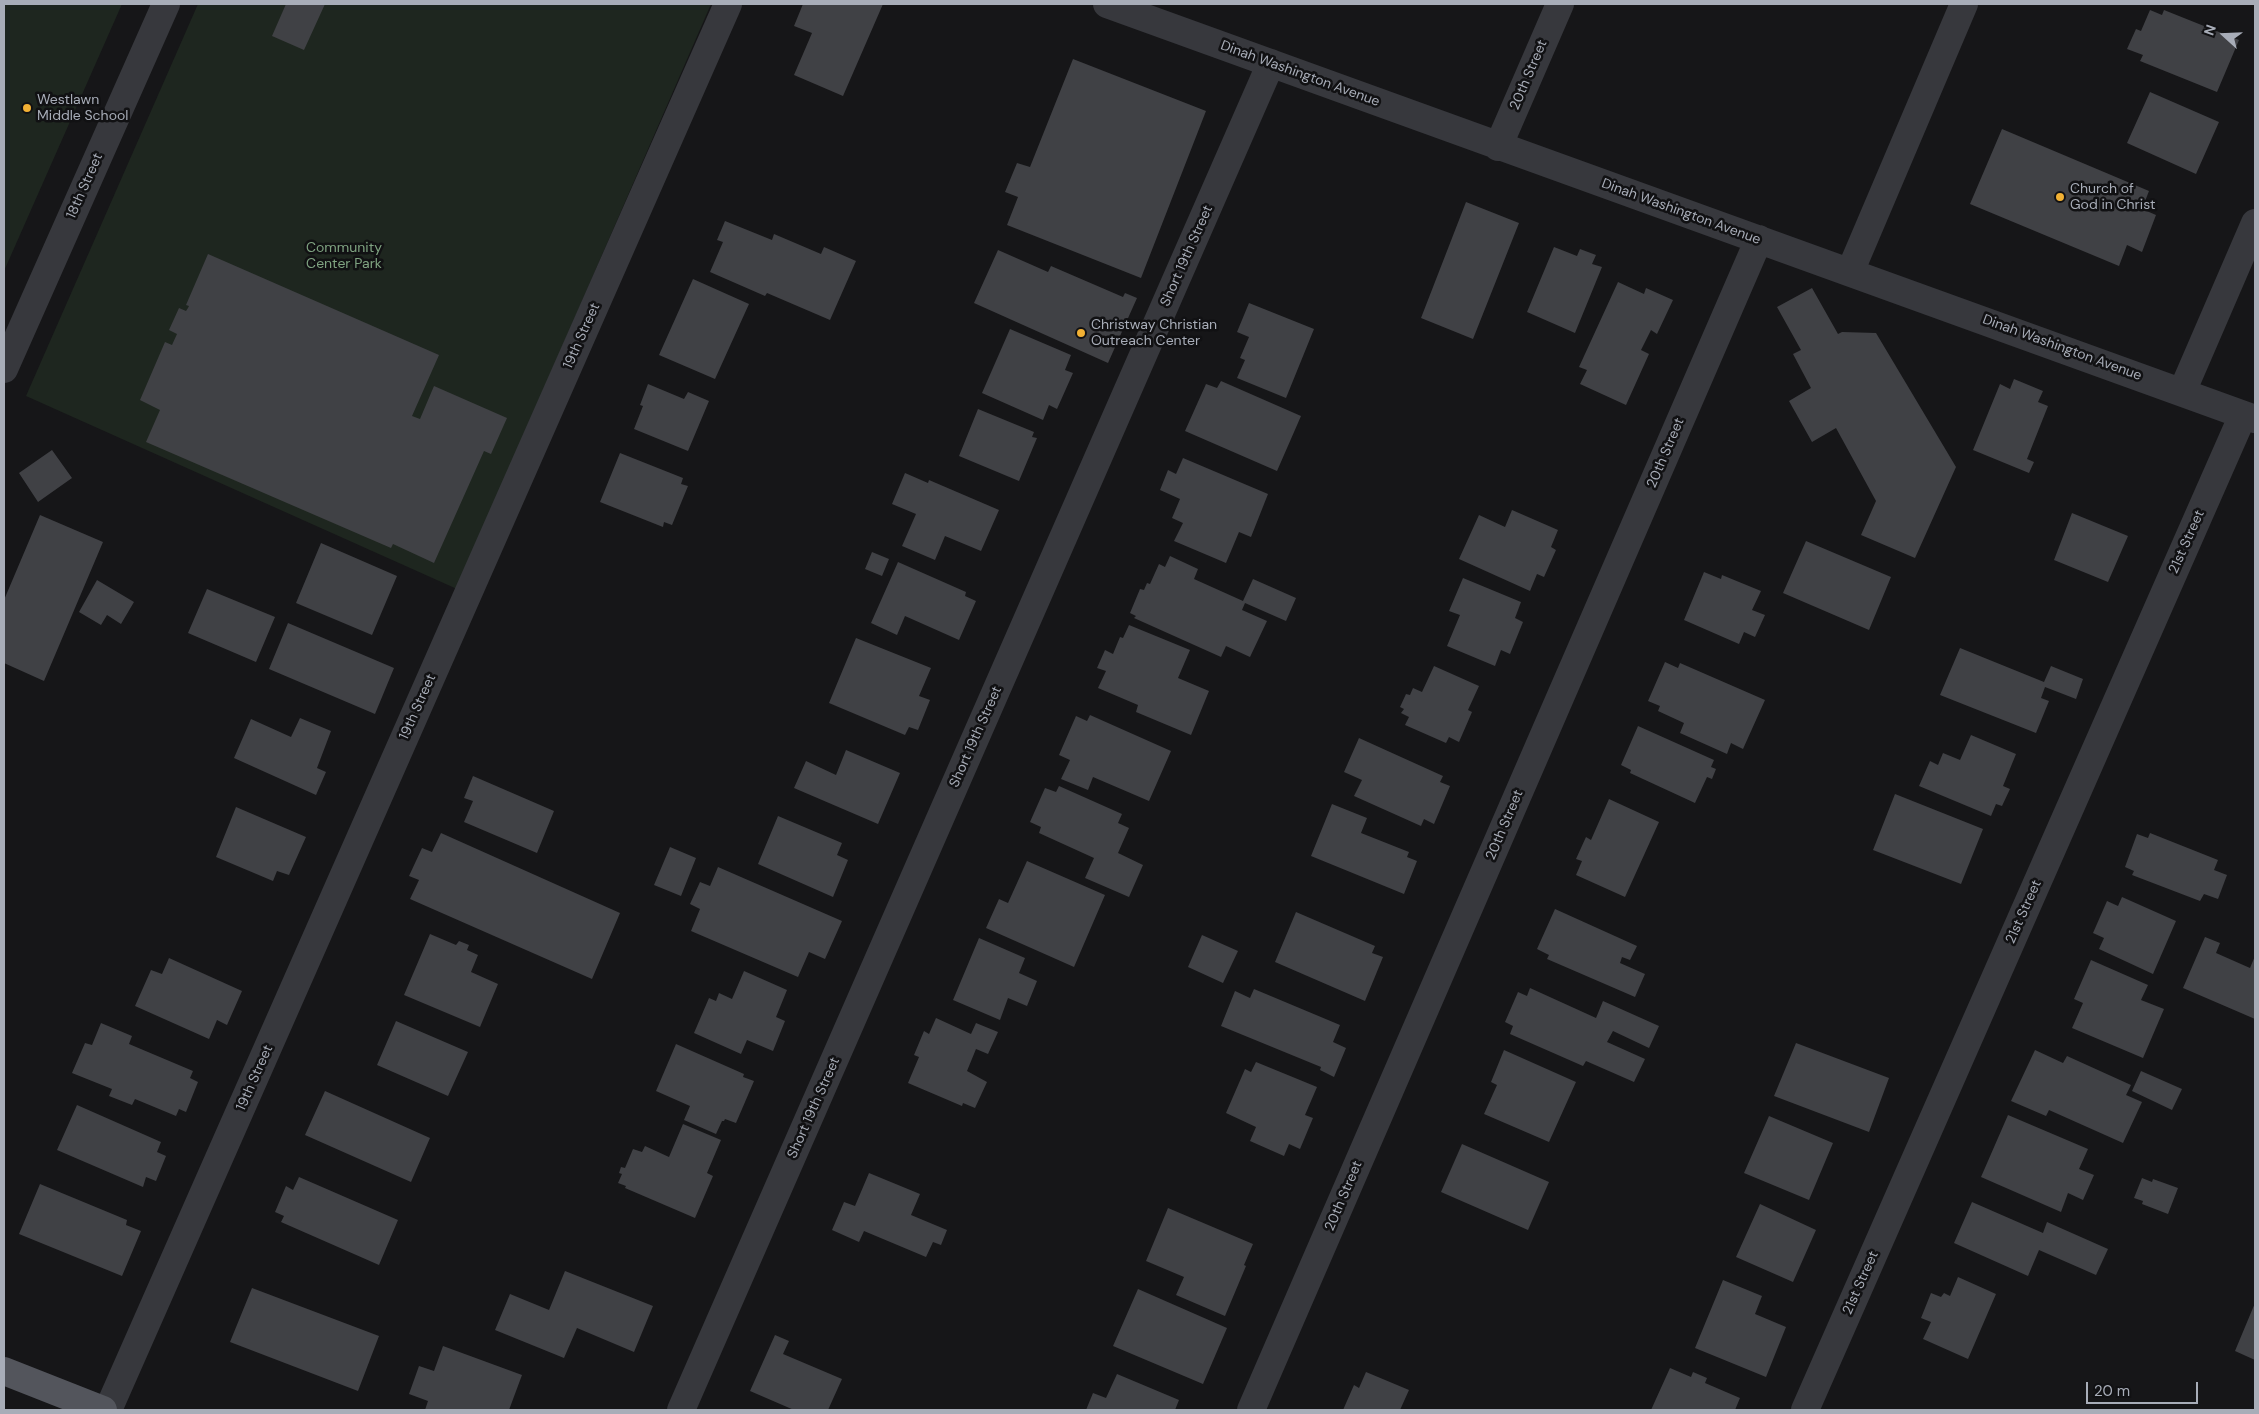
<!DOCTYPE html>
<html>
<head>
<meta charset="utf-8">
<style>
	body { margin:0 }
	#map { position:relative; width:2259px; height:1414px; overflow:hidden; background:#161618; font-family:"DM Sans",sans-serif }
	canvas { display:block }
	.frame { position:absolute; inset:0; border:5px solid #a8adb8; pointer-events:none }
	.north { position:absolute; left:2199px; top:10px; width:50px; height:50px; -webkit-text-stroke:4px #111113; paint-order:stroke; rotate:290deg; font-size:14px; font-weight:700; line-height:20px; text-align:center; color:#a8adb8 }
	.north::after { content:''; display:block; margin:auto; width:18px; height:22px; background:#a8adb8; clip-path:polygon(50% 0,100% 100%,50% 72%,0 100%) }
	.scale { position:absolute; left:2086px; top:1382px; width:112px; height:22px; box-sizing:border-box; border:2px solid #a8adb8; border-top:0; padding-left:6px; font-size:15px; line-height:18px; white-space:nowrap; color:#a8adb8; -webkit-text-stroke:4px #111113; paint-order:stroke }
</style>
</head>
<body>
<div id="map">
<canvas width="2259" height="1414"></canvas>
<div class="frame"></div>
<div class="north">N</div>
<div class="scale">20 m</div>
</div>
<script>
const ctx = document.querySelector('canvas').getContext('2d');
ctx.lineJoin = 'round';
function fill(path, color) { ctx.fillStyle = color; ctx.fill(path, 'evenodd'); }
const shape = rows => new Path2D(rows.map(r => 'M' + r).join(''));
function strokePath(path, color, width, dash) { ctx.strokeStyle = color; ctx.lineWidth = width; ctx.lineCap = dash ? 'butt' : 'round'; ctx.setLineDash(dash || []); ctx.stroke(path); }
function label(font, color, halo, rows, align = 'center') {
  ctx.font = font + ' "DM Sans",sans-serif'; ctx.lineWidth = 5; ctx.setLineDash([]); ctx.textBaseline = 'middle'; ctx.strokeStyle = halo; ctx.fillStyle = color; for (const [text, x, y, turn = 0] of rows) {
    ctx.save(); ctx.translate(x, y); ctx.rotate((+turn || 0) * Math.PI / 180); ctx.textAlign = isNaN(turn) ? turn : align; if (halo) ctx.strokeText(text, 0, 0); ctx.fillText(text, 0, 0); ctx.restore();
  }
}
fill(shape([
	[4,4,122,4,4,271],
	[198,4,711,4,457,589,26,396]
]), '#1e261f');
fill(shape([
	[286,4,325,4,304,50,272,36],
	[803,4,883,4,843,96,794,75,812,33,794,26],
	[2150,10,2162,15,2164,10,2239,40,2217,92,2140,61,2143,55,2127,49,2136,29,2141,31],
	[1073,59,1206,111,1141,278,1007,225,1018,197,1005,192,1017,163,1030,167],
	[2150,92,2219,122,2196,174,2127,143],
	[2002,129,2149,191,2142,209,2156,215,2142,252,2127,245,2119,266,1970,204],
	[1466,202,1519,223,1473,339,1421,318],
	[725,221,772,240,774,234,821,254,824,247,856,261,830,320,767,293,765,296,710,272,723,242,717,240],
	[1554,247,1577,256,1580,249,1596,255,1592,264,1602,267,1575,333,1527,312],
	[998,250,1048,272,1051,266,1123,297,1125,293,1137,298,1108,363,974,303],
	[208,254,439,355,412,416,420,419,434,386,507,418,491,454,484,451,434,563,393,544,391,548,146,442,160,410,140,400,165,342,172,345,177,334,169,330,179,308,186,311,188,308,189,306,186,305],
	[693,279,749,304,715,379,659,355],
	[1618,282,1644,294,1646,288,1673,300,1657,334,1651,330,1641,350,1649,354,1626,405,1580,384,1587,370,1579,367],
	[1812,288,1838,334,1842,332,1876,333,1956,467,1915,558,1861,535,1876,501,1836,428,1812,442,1789,401,1811,388,1793,354,1801,350,1777,307],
	[1249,303,1314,329,1286,398,1237,378,1245,360,1240,358,1249,337,1237,332],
	[1010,329,1071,355,1065,370,1073,373,1057,409,1049,405,1043,420,982,393],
	[2014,379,2043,391,2038,402,2048,406,2027,459,2034,462,2029,473,1973,450,2000,384,2010,389],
	[1221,381,1301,416,1277,471,1185,431,1206,384,1217,388],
	[648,384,684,399,688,392,709,401,688,451,634,429,643,406,640,405],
	[978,409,1034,432,1032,437,1037,438,1019,481,959,456],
	[52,450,72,478,38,502,19,473],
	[620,453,683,478,681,484,688,486,672,525,664,522,663,527,600,502],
	[1183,458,1268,494,1251,537,1239,532,1226,563,1174,541,1183,523,1172,518,1180,499,1160,490,1168,470,1176,474],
	[905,473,928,483,929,480,999,510,981,551,945,536,935,560,902,546,916,514,892,504],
	[1512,510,1558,530,1551,547,1556,550,1544,577,1537,574,1530,591,1459,559,1479,515,1505,527],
	[2072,513,2128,536,2108,582,2054,560],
	[40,515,103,542,44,681,4,663,4,600],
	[1806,541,1891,577,1869,630,1783,593],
	[321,543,397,576,372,635,296,603],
	[872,552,889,559,882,576,865,569],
	[1170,556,1198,569,1194,579,1243,601,1253,579,1296,598,1286,621,1245,603,1242,610,1267,621,1250,657,1226,646,1221,657,1134,618,1136,616,1130,613,1140,589,1144,590,1147,583,1150,584,1159,564,1165,567],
	[898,562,966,592,965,596,976,601,959,640,905,616,897,635,871,623],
	[1704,572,1721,579,1722,575,1761,591,1752,610,1765,615,1755,637,1744,632,1739,644,1684,620],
	[1463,578,1521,602,1515,618,1523,622,1510,654,1501,650,1495,666,1447,646,1460,615,1449,611],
	[97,580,134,602,121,624,107,615,101,625,79,612],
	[207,589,275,617,256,662,188,633],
	[288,623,394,668,375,714,269,669],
	[1129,625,1190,650,1178,678,1209,691,1191,735,1136,712,1138,705,1098,688,1106,671,1097,668,1105,650,1113,654,1120,637,1123,638],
	[856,638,931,668,919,696,930,700,918,730,909,727,905,735,829,703],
	[1960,648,2044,682,2051,666,2083,679,2076,699,2045,687,2041,698,2049,701,2036,733,1940,695],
	[1665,662,1678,668,1680,663,1765,700,1743,749,1731,743,1727,754,1680,733,1684,723,1658,711,1660,706,1648,701],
	[1434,666,1479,686,1468,710,1472,712,1459,742,1449,737,1446,743,1405,725,1409,717,1401,713,1404,709,1400,707,1406,694,1410,695,1413,688,1422,692],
	[1090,715,1171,751,1149,801,1093,777,1088,790,1061,779,1070,760,1059,755,1076,716,1087,721],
	[300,718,331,731,317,768,326,772,316,795,234,758,251,719,291,737],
	[1638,726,1714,760,1711,767,1716,769,1712,779,1707,777,1695,803,1630,773,1631,770,1621,765],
	[1971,735,2016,754,2003,786,2010,789,2002,806,1996,804,1991,816,1919,786,1930,761,1938,765,1943,753,1960,760],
	[1359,738,1443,776,1440,782,1450,786,1434,824,1424,819,1421,826,1354,796,1362,780,1344,772],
	[846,750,900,773,878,824,794,788,806,761,836,775],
	[473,776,554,811,537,853,464,822,473,801,464,798],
	[1059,786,1122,814,1118,823,1129,828,1118,853,1143,865,1129,897,1085,878,1094,858,1039,833,1041,827,1030,822,1045,788,1056,792],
	[1895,794,1983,829,1961,884,1873,850],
	[1609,799,1659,822,1625,897,1576,875,1582,861,1576,859,1586,837,1591,840],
	[1332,804,1367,818,1361,833,1409,852,1407,857,1417,861,1404,894,1311,856],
	[236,807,306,837,289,875,277,871,273,881,216,857],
	[778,816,842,843,837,855,848,860,833,897,758,864],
	[441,833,620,913,592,979,410,899,419,880,409,876,422,848,432,852],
	[2150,833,2218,860,2214,870,2227,875,2218,899,2204,894,2200,901,2132,875,2134,871,2125,867,2137,834,2148,838],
	[670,847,696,858,681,896,654,885],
	[1027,861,1105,895,1074,967,986,928,999,899,1008,903],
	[718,867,842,921,825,959,809,952,798,977,691,931,700,909,690,904,700,882,710,886],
	[2122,897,2176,921,2153,974,2099,949,2104,938,2093,933,2107,901,2118,906],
	[1555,909,1637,946,1630,960,1622,957,1620,963,1645,974,1635,997,1547,959,1549,955,1537,949],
	[1296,912,1375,946,1372,953,1383,957,1365,1001,1275,962],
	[430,934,456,945,459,941,469,945,467,950,478,955,471,972,498,984,480,1027,404,995],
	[1202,935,1238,951,1223,983,1188,967],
	[2205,937,2220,943,2216,953,2250,968,2255,956,2255,1019,2183,988],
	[979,938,1025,958,1019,973,1037,981,1027,1006,1008,998,1000,1020,953,1000],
	[169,958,242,991,227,1025,217,1020,209,1039,135,1006,151,970,162,974],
	[2091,960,2148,985,2141,1000,2164,1009,2143,1058,2072,1028,2083,1003,2074,999],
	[744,971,787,990,776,1017,785,1021,773,1051,747,1040,741,1054,694,1033,709,998,716,1001,719,993,732,999],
	[1530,988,1596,1018,1603,1001,1659,1026,1649,1048,1613,1031,1607,1042,1645,1059,1634,1082,1586,1061,1583,1066,1510,1034,1513,1026,1505,1022,1518,992,1527,996],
	[1254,989,1340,1025,1333,1042,1346,1048,1334,1077,1320,1070,1321,1067,1221,1026,1235,991,1250,998],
	[936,1018,971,1034,976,1023,998,1032,988,1054,976,1049,967,1071,987,1082,975,1108,963,1103,962,1106,908,1083,919,1057,914,1055,924,1031,929,1034],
	[396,1021,468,1052,448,1096,377,1065],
	[101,1023,132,1036,129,1044,193,1071,190,1078,198,1082,186,1112,179,1109,176,1116,135,1099,132,1105,109,1096,112,1089,72,1073,85,1043,92,1045],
	[1796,1043,1889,1078,1869,1132,1774,1096],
	[676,1044,744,1074,743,1077,754,1081,736,1123,725,1119,724,1121,722,1121,716,1134,684,1120,690,1106,656,1091],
	[1504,1050,1576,1082,1549,1142,1484,1114,1497,1085,1491,1082],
	[2035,1050,2063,1063,2067,1056,2131,1085,2126,1095,2142,1102,2123,1143,2049,1110,2046,1116,2011,1101],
	[1256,1062,1317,1087,1305,1115,1313,1118,1300,1149,1289,1144,1284,1156,1250,1141,1256,1127,1226,1113,1245,1069,1251,1072],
	[2141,1071,2182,1089,2172,1110,2132,1091],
	[325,1091,430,1138,411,1182,305,1135],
	[77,1105,161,1142,157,1152,166,1156,156,1181,146,1177,143,1187,57,1150],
	[2008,1115,2088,1149,2079,1169,2094,1175,2083,1200,2068,1193,2061,1212,1981,1177],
	[1769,1116,1833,1143,1809,1200,1744,1173],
	[683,1124,721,1140,707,1173,713,1176,695,1218,625,1188,626,1186,618,1183,622,1174,619,1173,621,1167,625,1168,633,1149,642,1152,645,1146,669,1157],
	[1462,1144,1549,1182,1528,1230,1441,1192],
	[869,1173,920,1194,911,1215,947,1230,941,1245,933,1242,926,1257,864,1231,859,1242,832,1230,844,1202,855,1206],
	[299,1177,398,1220,379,1265,281,1222,284,1216,275,1212,286,1186,293,1190],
	[2142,1178,2152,1182,2153,1179,2178,1188,2168,1214,2142,1204,2143,1201,2134,1198],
	[40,1184,127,1220,126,1225,141,1231,122,1276,19,1234],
	[1972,1202,2043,1233,2047,1222,2108,1249,2096,1275,2039,1250,2028,1276,1954,1243],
	[1760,1204,1816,1230,1793,1282,1736,1257],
	[1168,1208,1253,1244,1244,1265,1246,1266,1225,1316,1176,1295,1184,1277,1146,1261],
	[565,1271,653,1306,634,1352,577,1328,564,1358,495,1330,510,1294,549,1310],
	[1958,1277,1996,1294,1968,1359,1923,1339,1931,1322,1921,1318,1931,1293,1941,1297,1944,1293,1950,1296],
	[1723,1280,1762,1296,1755,1314,1786,1327,1766,1377,1695,1348],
	[252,1288,379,1336,358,1391,230,1342],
	[1138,1289,1227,1328,1203,1384,1113,1346],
	[2255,1303,2255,1360,2235,1351],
	[775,1335,789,1341,783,1354,842,1379,828,1410,794,1410,750,1391],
	[443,1346,522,1375,509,1410,425,1410,428,1401,409,1394,419,1366,434,1371],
	[1670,1368,1691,1377,1693,1372,1707,1378,1705,1383,1740,1398,1735,1410,1651,1410],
	[1366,1372,1409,1390,1400,1410,1343,1410,1354,1385,1359,1388],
	[1117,1374,1179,1400,1175,1410,1086,1410,1093,1393,1106,1398]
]), '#404145');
strokePath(shape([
	[1107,4,2255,419],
	[1498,147,1560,4],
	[1850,272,1964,4],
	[4,369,166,4],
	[2182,392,2255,223],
	[108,1410,728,4],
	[681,1410,1271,63],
	[1251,1410,1759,239],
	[1805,1410,2243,415]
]), '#37383d', 28);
strokePath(shape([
	[4,1371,103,1410]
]), '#53555c', 28);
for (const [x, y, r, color] of [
	[27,108,5,"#f2b134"],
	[2060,197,5,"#f2b134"],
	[1081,333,5,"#f2b134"]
]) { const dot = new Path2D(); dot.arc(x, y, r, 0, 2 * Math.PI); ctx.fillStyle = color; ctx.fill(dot); strokePath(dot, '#111113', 2); }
label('14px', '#a8adb8', '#111113', [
	["Dinah Washington Avenue",1300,74,20],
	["20th Street",1529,75,-67],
	["18th Street",85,186,-66],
	["Dinah Washington Avenue",1681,212,20],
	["Short 19th Street",1187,256,-66],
	["19th Street",582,336,-66],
	["Dinah Washington Avenue",2062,348,20],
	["20th Street",1666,453,-67],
	["21st Street",2187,542,-66],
	["19th Street",418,707,-66],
	["Short 19th Street",976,737,-66],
	["20th Street",1505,825,-67],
	["21st Street",2024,912,-66],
	["19th Street",255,1078,-66],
	["Short 19th Street",814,1108,-66],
	["20th Street",1344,1196,-67],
	["21st Street",1861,1283,-66]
]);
label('14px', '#a8adb8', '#111113', [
	["Westlawn",37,100],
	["Middle School",37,116],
	["Church of",2070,189],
	["God in Christ",2070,205],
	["Christway Christian",1091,325],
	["Outreach Center",1091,341]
], 'left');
label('14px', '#7fa381', '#111113', [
	["Community",344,248],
	["Center Park",344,264]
]);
</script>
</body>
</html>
